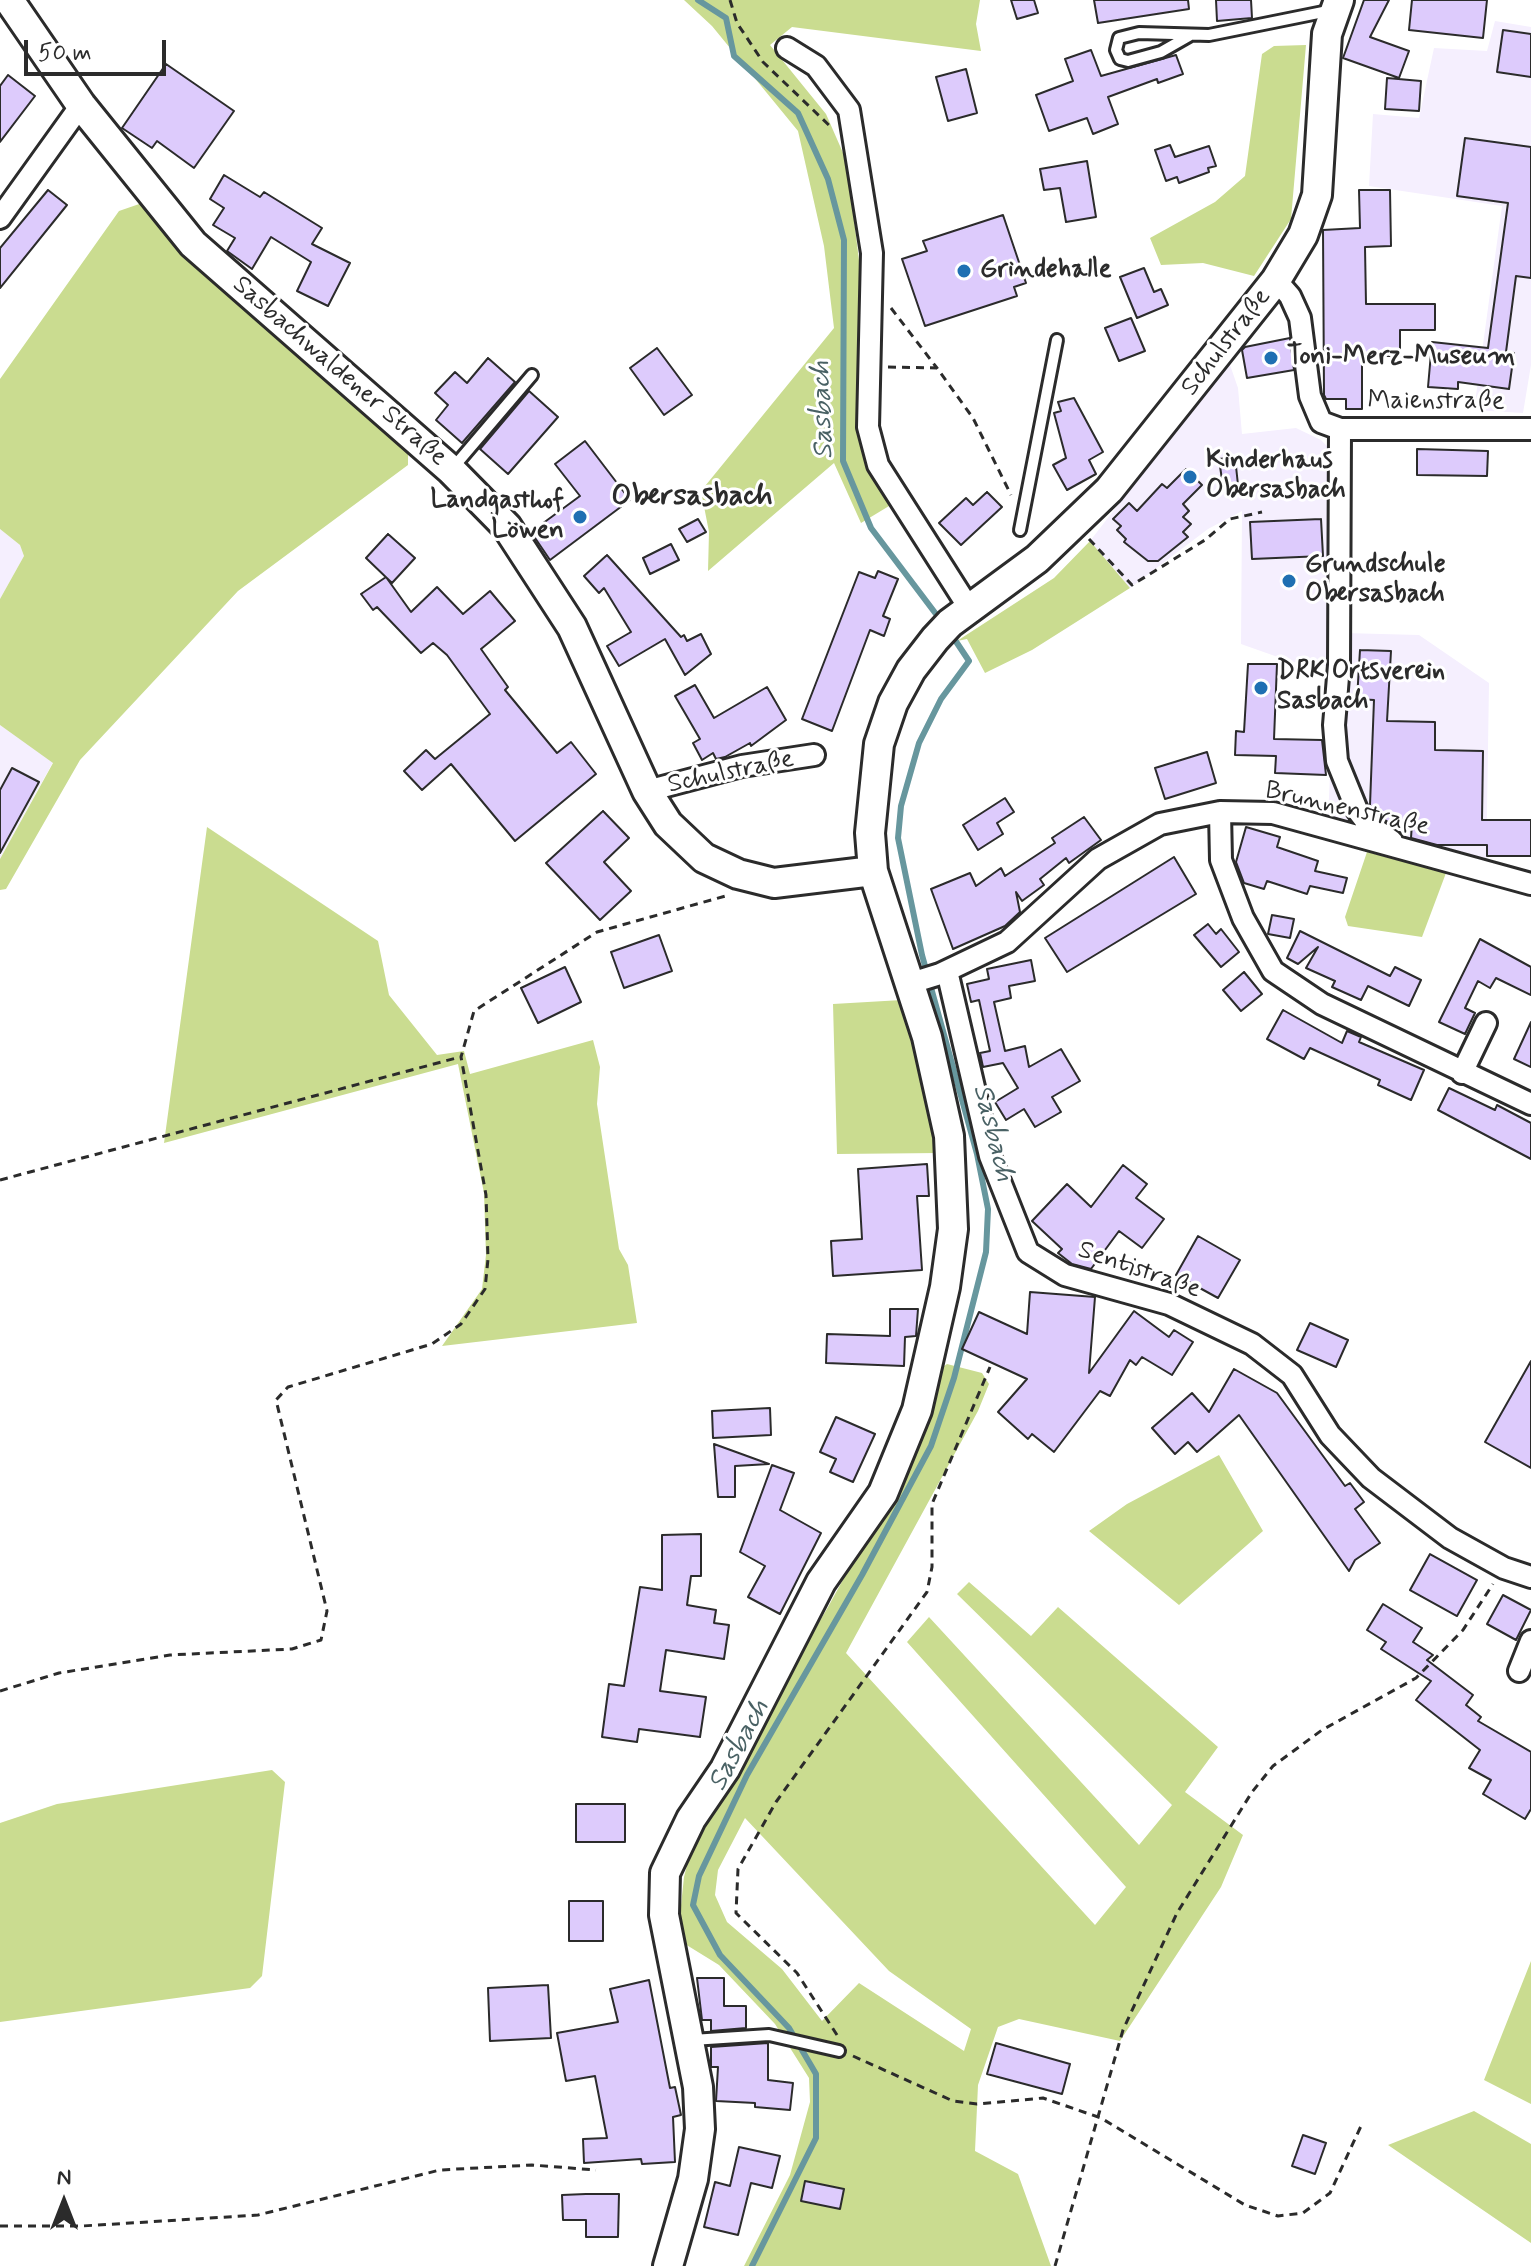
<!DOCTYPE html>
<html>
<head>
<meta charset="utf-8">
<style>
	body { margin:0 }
	#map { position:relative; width:1531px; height:2266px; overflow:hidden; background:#fff; font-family:Mynerve,sans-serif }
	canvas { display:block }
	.north { position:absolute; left:24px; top:2162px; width:80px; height:80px; -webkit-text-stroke:6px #fff; paint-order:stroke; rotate:0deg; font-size:22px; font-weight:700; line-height:32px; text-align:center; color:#2b2b2b }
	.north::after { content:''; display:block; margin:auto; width:28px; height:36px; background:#2b2b2b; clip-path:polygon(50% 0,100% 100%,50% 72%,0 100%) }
	.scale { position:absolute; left:24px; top:40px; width:142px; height:36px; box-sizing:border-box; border:4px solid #2b2b2b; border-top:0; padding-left:10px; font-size:24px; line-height:28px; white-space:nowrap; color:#2b2b2b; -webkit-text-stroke:6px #fff; paint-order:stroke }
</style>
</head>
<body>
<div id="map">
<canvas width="1531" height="2266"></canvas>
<div class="north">N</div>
<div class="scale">50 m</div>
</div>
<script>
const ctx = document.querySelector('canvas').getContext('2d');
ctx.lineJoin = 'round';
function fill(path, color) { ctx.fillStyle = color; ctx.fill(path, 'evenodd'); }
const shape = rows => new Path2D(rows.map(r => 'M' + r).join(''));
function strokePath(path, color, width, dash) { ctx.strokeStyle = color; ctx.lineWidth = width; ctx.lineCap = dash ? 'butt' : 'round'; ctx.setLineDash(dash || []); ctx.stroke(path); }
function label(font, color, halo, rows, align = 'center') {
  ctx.font = font + ' Mynerve,sans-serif'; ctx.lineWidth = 6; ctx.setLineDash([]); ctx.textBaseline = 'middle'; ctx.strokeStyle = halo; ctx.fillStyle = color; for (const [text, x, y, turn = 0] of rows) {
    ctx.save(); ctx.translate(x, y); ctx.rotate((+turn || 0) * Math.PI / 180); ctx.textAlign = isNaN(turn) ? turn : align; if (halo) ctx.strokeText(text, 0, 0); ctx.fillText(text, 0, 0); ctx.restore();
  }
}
fill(shape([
	[1495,21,1531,27,1531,365,1523,413,1474,410,1502,206,1369,186,1373,114,1419,118,1434,48,1487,51],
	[1229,362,1238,388,1242,434,1296,428,1321,440,1332,451,1344,633,1419,635,1489,683,1486,876,1446,873,1327,840,1335,667,1292,662,1241,644,1242,511,1208,529,1130,588,1090,541],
	[0,529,20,545,24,556,0,599],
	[0,725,53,762,0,859]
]), '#f5effe');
fill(shape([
	[684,0,980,0,976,24,981,51,792,27,770,45,826,114,847,162,861,277,862,365,857,415,862,451,871,472,894,503,861,523,834,463,708,571,709,532,701,491,834,328,824,246,798,131,712,26],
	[1306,45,1291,219,1254,276,1203,263,1161,265,1150,238,1215,202,1245,176,1262,54,1274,46],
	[145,202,209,278,408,451,408,465,238,591,80,760,6,889,0,890,0,859,53,763,0,725,0,599,24,556,20,545,0,529,0,379,119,211],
	[1090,541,1130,588,1032,650,985,673,967,639,957,641,1054,578],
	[207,827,378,941,389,995,437,1055,464,1051,470,1074,593,1040,600,1067,597,1104,619,1249,628,1265,637,1323,442,1346,482,1289,486,1255,484,1193,458,1064,164,1143],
	[1367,852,1446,873,1422,937,1348,926,1345,917],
	[902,1000,939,1153,837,1154,833,1004],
	[947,1364,982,1373,989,1384,978,1411,846,1653,1095,1925,1126,1887,907,1642,929,1617,1139,1845,1172,1805,957,1594,969,1582,1031,1636,1058,1607,1218,1747,1185,1792,1243,1835,1221,1887,1120,2041,1019,2019,998,2027,978,2085,975,2151,1018,2174,1051,2266,744,2266,790,2175,810,2102,809,2078,775,2024,719,1965,685,1944,680,1915,684,1877,695,1834,828,1607,912,1454,940,1369],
	[745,1818,889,1971,971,2029,964,2051,859,1983,822,2021,782,1969,727,1922,715,1895,718,1870],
	[1219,1455,1263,1531,1179,1605,1089,1531,1127,1504],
	[272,1770,285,1782,262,1976,250,1988,0,2022,0,1823,57,1804],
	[1531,1961,1531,2104,1484,2080],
	[1474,2111,1531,2144,1531,2243,1388,2145]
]), '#cadc90');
strokePath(shape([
	[698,0,726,18,734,56,798,113,828,179,844,240,843,461,871,528,942,622],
	[752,2266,816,2138,816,2074,789,2028,720,1955,693,1905,699,1876,747,1775,862,1575,931,1446,954,1378,986,1252,988,1209,977,1154,922,955,898,838,901,806,919,743,941,699,969,661,951,634]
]), '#67979e', 6);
const building = shape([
	[1011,0,1034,0,1038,13,1017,19,1011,0],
	[1094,0,1188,0,1189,9,1098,23,1094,0],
	[1216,0,1251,0,1252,18,1217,21,1216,0],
	[1364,0,1389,0,1370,37,1409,51,1399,78,1343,58,1364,0],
	[1412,0,1487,0,1483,38,1409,30,1412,0],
	[1503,30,1531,34,1531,77,1497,72,1503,30],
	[1091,50,1101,76,1176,55,1183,74,1158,83,1157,79,1108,97,1118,124,1093,134,1087,118,1049,131,1036,95,1073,81,1065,59,1091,50],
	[166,64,234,111,194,168,157,141,152,148,122,128,166,64],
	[966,69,977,113,948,121,936,77,966,69],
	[8,75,35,96,0,142,0,86,8,75],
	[1387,78,1421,81,1419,111,1385,109,1387,78],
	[1465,138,1531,147,1531,278,1516,276,1506,352,1514,353,1509,389,1458,382,1458,389,1428,387,1432,342,1488,348,1508,203,1457,196,1465,138],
	[1170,145,1175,157,1209,146,1216,166,1208,168,1209,172,1179,183,1177,177,1166,181,1155,150,1170,145],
	[1087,161,1096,217,1066,222,1060,188,1044,190,1040,169,1087,161],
	[224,175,260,197,264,192,322,228,312,244,350,263,328,306,297,291,311,262,271,237,252,269,227,251,235,238,213,225,224,208,210,199,224,175],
	[48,190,67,205,0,288,0,248,48,190],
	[1359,190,1390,190,1391,246,1365,247,1366,304,1435,304,1435,330,1400,330,1400,356,1362,356,1362,409,1346,409,1346,399,1326,399,1324,395,1323,230,1360,228,1359,190],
	[1003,215,1026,283,1014,287,1017,296,925,326,902,259,927,251,923,241,1003,215],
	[1144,268,1154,292,1161,289,1168,305,1137,318,1120,277,1144,268],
	[1131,318,1145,351,1119,361,1105,328,1131,318],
	[1290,338,1294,370,1247,378,1242,350,1245,347,1290,338],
	[657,348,692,395,664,415,630,368,657,348],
	[488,358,515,382,462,443,436,420,448,405,435,393,455,372,467,383,488,358],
	[529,391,558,417,508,474,480,449,529,391],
	[1074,398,1103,452,1089,460,1096,474,1067,490,1053,465,1066,458,1054,413,1061,411,1058,402,1074,398],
	[585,441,630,500,550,560,531,532,580,496,555,464,585,441],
	[1417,449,1488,451,1487,476,1417,475,1417,449],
	[1235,457,1238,485,1223,487,1219,459,1235,457],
	[1186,469,1202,485,1183,504,1189,511,1183,517,1191,524,1183,532,1188,537,1158,561,1148,561,1124,542,1126,539,1117,530,1121,526,1113,519,1129,503,1137,511,1162,484,1167,488,1186,469],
	[987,492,1002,507,961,545,939,523,966,498,973,505,987,492],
	[698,519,706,532,687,542,679,529,698,519],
	[1321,519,1323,556,1252,559,1250,522,1321,519],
	[388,534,415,558,392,583,366,558,388,534],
	[671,544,679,560,650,574,643,558,671,544],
	[607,555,681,637,684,635,687,641,701,634,711,654,685,675,665,639,619,666,607,646,631,632,604,588,599,593,584,576,607,555],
	[878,571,898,579,883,616,890,619,884,636,870,630,832,731,802,719,859,572,875,578,878,571],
	[386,577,411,612,437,587,463,614,490,591,515,621,481,649,508,687,505,690,557,753,571,742,596,774,515,841,451,764,422,790,404,771,426,750,435,759,490,714,447,655,433,643,421,653,377,607,373,610,361,594,386,577],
	[1360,650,1391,651,1387,721,1435,722,1435,750,1483,751,1482,820,1531,820,1531,856,1487,856,1487,845,1437,845,1411,838,1412,823,1388,822,1376,814,1370,805,1374,700,1357,699,1360,650],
	[1248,664,1277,664,1274,739,1322,740,1326,775,1275,773,1276,756,1235,755,1236,731,1244,732,1248,664],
	[695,685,714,718,767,687,786,720,751,746,750,743,725,757,716,759,713,753,702,760,693,743,700,739,675,696,695,685],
	[1207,752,1216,783,1165,799,1155,768,1207,752],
	[12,768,39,782,0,853,0,790,12,768],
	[1005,798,1014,812,997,823,1003,834,978,850,963,825,1005,798],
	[603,811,629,838,604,862,631,891,600,920,546,863,603,811],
	[1084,817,1101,840,1069,863,1066,858,1040,879,1044,885,1022,901,1016,892,1020,912,1005,926,953,949,931,889,970,873,976,886,1001,868,1005,876,1055,843,1052,838,1084,817],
	[1246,827,1280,837,1277,847,1318,861,1315,871,1347,878,1343,893,1310,886,1307,894,1267,881,1264,889,1244,883,1236,862,1246,827],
	[1174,857,1196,894,1067,972,1045,938,1174,857],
	[1272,915,1294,919,1290,938,1268,934,1272,915],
	[1208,924,1216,934,1221,929,1239,952,1221,967,1194,935,1208,924],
	[1300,931,1390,976,1395,967,1421,980,1409,1006,1368,986,1361,1000,1332,987,1335,981,1306,968,1318,947,1298,964,1287,958,1300,931],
	[659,935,672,971,624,988,611,952,659,935],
	[1480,939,1531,967,1531,995,1496,978,1490,988,1478,981,1465,1008,1475,1013,1465,1034,1439,1022,1480,939],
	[1031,960,1035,981,1009,986,1011,998,994,1002,1005,1051,1025,1046,1029,1067,1061,1049,1080,1081,1052,1097,1061,1112,1035,1127,1024,1109,1006,1120,995,1102,1018,1088,1003,1063,983,1067,980,1053,990,1051,979,1000,971,1002,967,984,989,979,987,969,1031,960],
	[565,967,581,1002,538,1023,521,988,565,967],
	[1244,972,1262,994,1241,1011,1223,990,1244,972],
	[1283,1010,1342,1043,1347,1031,1361,1037,1359,1042,1424,1070,1411,1100,1378,1085,1380,1080,1310,1048,1304,1059,1267,1039,1283,1010],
	[1531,1022,1531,1067,1514,1059,1531,1022],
	[1449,1088,1495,1110,1497,1105,1531,1123,1531,1159,1438,1110,1449,1088],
	[927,1164,929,1196,917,1196,922,1270,833,1276,831,1241,862,1239,858,1169,927,1164],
	[1123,1165,1147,1184,1136,1198,1164,1219,1142,1248,1119,1231,1091,1269,1072,1264,1058,1253,1062,1249,1032,1221,1067,1184,1091,1207,1123,1165],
	[1198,1236,1240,1260,1218,1298,1176,1275,1198,1236],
	[1030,1292,1095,1297,1089,1373,1134,1311,1169,1337,1174,1330,1193,1342,1172,1375,1142,1357,1136,1365,1130,1360,1110,1396,1100,1391,1054,1452,1032,1434,1028,1439,998,1412,1027,1379,962,1349,979,1312,1027,1334,1030,1292],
	[890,1309,918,1309,916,1336,905,1337,904,1366,826,1363,827,1334,890,1336,890,1309],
	[1310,1323,1348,1340,1336,1367,1297,1350,1310,1323],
	[1531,1361,1531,1468,1485,1442,1531,1361],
	[1234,1369,1277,1393,1345,1486,1350,1483,1364,1502,1355,1509,1380,1543,1355,1560,1349,1571,1239,1415,1197,1452,1188,1442,1175,1454,1152,1428,1192,1393,1209,1412,1234,1369],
	[770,1408,771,1435,713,1438,712,1411,770,1408],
	[836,1417,875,1434,853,1482,830,1472,836,1459,820,1452,836,1417],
	[714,1444,769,1464,735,1466,735,1497,718,1497,714,1444],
	[772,1465,794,1473,780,1510,821,1533,780,1614,748,1597,765,1566,740,1552,772,1465],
	[701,1534,701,1576,691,1576,687,1605,716,1610,714,1623,729,1625,724,1659,666,1650,660,1691,706,1697,700,1737,639,1729,637,1742,602,1737,609,1684,624,1686,640,1587,662,1590,662,1535,701,1534],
	[1430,1554,1477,1580,1457,1616,1410,1590,1430,1554],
	[1503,1595,1531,1610,1516,1640,1487,1624,1503,1595],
	[1383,1604,1422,1628,1413,1642,1433,1655,1427,1660,1473,1695,1466,1705,1481,1717,1478,1721,1531,1752,1531,1809,1525,1819,1483,1794,1491,1780,1469,1768,1480,1750,1416,1700,1431,1681,1381,1649,1386,1642,1367,1630,1383,1604],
	[576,1804,625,1804,625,1842,576,1842,576,1804],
	[569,1901,603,1901,603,1941,569,1941,569,1901],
	[697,1978,724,1978,724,2006,746,2006,746,2028,711,2031,711,2020,702,2020,697,1978],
	[649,1980,670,2088,675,2087,681,2115,673,2117,675,2162,642,2164,641,2159,584,2163,583,2139,607,2138,595,2076,566,2081,557,2033,618,2022,610,1989,649,1980],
	[548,1985,551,2038,490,2041,488,1988,548,1985],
	[768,2043,768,2080,793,2083,790,2110,755,2107,755,2103,716,2101,718,2067,711,2067,711,2047,768,2043],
	[996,2043,1070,2064,1062,2094,987,2074,996,2043],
	[1303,2135,1326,2143,1315,2174,1292,2166,1303,2135],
	[739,2147,780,2156,772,2188,751,2183,738,2235,704,2227,715,2182,730,2186,739,2147],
	[805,2181,844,2189,840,2209,801,2201,805,2181],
	[586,2194,619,2194,618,2237,586,2237,586,2220,563,2220,562,2195,586,2194]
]);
fill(building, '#ddcbfc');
strokePath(building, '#2b2b2b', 2);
const lane = shape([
	[1189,36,1161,52,1128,61,1120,59,1116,50,1119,38,1139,33,1209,35,1333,10],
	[452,469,532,375],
	[1020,530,1057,340],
	[692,2040,769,2035,839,2051]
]);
const street = shape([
	[787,48,816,66,849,110,872,253,868,427,878,465,969,608],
	[0,218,81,105],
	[1276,280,1290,296,1300,318,1310,396,1321,422,1340,429,1531,429],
	[1340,429,1339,665,1334,725,1337,761,1357,810,1367,823,1392,841],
	[647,791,742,766,814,755],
	[1220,812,1221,860,1243,918,1273,971,1322,1004,1531,1104],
	[947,971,990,1156,1028,1252,1065,1275,1169,1304,1252,1344,1292,1375,1330,1435,1371,1478,1450,1538,1504,1568,1531,1577],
	[911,983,940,974,1007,942,1098,859,1160,824,1220,812,1273,813,1531,884],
	[1462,1073,1486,1023],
	[1519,1671,1531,1641]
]);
const secondary = shape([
	[9,0,81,105,193,244,451,470,507,527,572,627,647,791,668,824,704,858,738,874,774,883,873,871],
	[668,2266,693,2179,700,2129,698,2087,664,1915,665,1873,691,1819,725,1769,821,1582,883,1493,917,1410,945,1287,953,1229,949,1136,927,1037,873,871,870,833,879,744,893,703,911,670,935,639,950,623,1037,559,1109,490,1276,280,1303,235,1317,195,1327,34,1339,0]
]);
strokePath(lane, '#2b2b2b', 16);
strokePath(street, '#2b2b2b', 26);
strokePath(secondary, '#2b2b2b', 34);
strokePath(shape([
	[730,0,737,23,763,62,833,129],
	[891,308,937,368],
	[888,367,937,368,973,418,1011,495],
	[1089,539,1132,585,1205,540,1230,519,1262,512],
	[0,1180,460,1057],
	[0,1691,59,1673,170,1655,292,1649,321,1640,327,1611,276,1400,288,1387,432,1344,461,1324,485,1289,488,1259,486,1195,461,1057,474,1011,597,932,729,895],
	[837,2035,797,1973,736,1913,738,1869,776,1802,927,1592,932,1567,932,1504,990,1367],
	[853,2056,953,2101,977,2104,1043,2098,1101,2118,1245,2205,1278,2216,1303,2213,1330,2193,1361,2126],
	[0,2226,82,2226,258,2215,440,2170,532,2165,596,2170],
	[1055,2266,1123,2030,1177,1913,1252,1792,1273,1766,1322,1730,1416,1678,1463,1630,1493,1584]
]), '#2b2b2b', 3, [8, 6]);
strokePath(lane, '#fff', 10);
strokePath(street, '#fff', 20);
strokePath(secondary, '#fff', 28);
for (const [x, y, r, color] of [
	[964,271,8,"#1f6fb2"],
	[1271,358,8,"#1f6fb2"],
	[1190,477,8,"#1f6fb2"],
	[580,517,8,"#1f6fb2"],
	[1289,581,8,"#1f6fb2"],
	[1261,688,8,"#1f6fb2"]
]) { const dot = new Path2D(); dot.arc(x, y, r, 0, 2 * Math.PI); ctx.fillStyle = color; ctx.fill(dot); strokePath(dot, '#fff', 3); }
label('bold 26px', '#2b2b2b', '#fff', [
	["Grindehalle",980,271],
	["Toni-Merz-Museum",1287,358],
	["Kinderhaus",1206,462],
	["Obersasbach",1206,492],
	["Landgasthof",564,502,"right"],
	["Löwen",564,532,"right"],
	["Grundschule",1305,566],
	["Obersasbach",1305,596],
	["DRK Ortsverein",1277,673],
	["Sasbach",1277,703]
], 'left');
label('26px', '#2b2b2b', '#fff', [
	["Schulstraße",1227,343,-52],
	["Sasbachwaldener Straße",339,372,41],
	["Maienstraße",1436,403],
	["Schulstraße",731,773,-12],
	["Brunnenstraße",1347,810,13],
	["Sentistraße",1139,1271,19]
]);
label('italic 28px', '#496164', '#fff', [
	["Sasbach",824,410,-92],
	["Sasbach",992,1133,76],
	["Sasbach",740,1746,-62]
]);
label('bold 30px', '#2b2b2b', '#fff', [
	["Obersasbach",692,498]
]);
</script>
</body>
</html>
